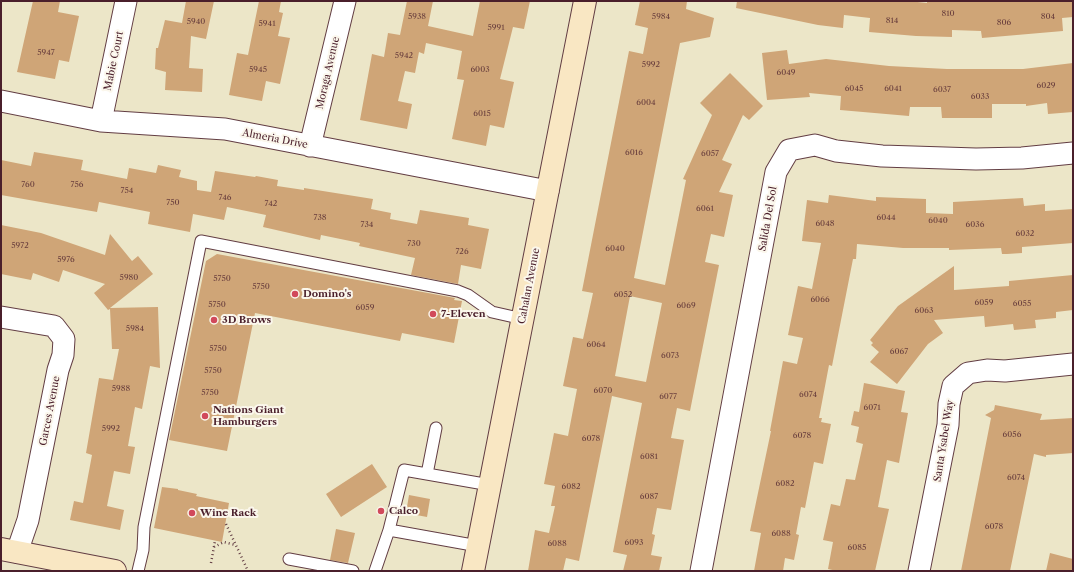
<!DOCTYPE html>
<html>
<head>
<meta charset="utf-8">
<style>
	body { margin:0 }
	#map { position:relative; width:1074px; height:572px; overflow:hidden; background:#ece6c8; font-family:"Libre Caslon Text",serif }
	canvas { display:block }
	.frame { position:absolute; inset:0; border:2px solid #4a1f2b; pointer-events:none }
</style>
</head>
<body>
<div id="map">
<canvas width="1074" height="572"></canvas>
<div class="frame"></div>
</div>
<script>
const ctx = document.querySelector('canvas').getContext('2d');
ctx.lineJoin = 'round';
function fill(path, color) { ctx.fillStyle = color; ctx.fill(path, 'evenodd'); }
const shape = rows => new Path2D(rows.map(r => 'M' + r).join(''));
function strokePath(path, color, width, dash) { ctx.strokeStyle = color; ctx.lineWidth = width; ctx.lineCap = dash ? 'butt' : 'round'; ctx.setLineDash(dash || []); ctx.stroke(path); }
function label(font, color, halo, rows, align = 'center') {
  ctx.font = font + ' "Libre Caslon Text",serif'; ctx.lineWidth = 4; ctx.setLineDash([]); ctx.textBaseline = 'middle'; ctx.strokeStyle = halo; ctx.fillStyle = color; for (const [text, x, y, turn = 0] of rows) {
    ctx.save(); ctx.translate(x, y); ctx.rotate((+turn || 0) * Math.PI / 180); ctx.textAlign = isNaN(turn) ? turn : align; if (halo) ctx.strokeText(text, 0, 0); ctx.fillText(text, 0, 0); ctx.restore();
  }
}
fill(shape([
	[33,1,60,1,58,12,79,16,69,62,59,60,55,79,17,72],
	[186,1,214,1,206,39,191,36,189,68,203,69,202,92,165,90,166,72,155,69,156,48,158,48,165,20,182,23],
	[259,1,281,1,279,12,283,13,278,36,290,38,280,84,266,81,262,101,229,95,237,53,248,55],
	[407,1,433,1,428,26,473,36,480,1,530,1,524,29,513,27,500,79,514,82,504,128,490,125,486,146,452,139,464,80,457,79,462,51,426,43,424,54,419,52,415,73,405,71,398,101,412,104,407,129,360,120,372,54,384,57,388,33,400,35],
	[640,1,687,1,686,9,714,18,710,37,680,43,634,278,665,285,686,180,683,179,712,115,700,103,730,73,763,106,749,120,743,115,722,160,732,164,719,192,733,195,724,237,711,234,705,262,719,265,690,411,677,408,671,438,684,440,671,510,657,508,652,534,655,535,651,555,662,557,659,571,623,571,627,555,613,552,642,403,612,396,579,561,566,558,563,571,528,571,535,530,549,533,555,506,551,506,555,486,544,484,554,433,568,436,577,389,563,386,573,337,583,339,593,293,582,291,629,51,643,54,648,28,635,25],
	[630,296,662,303,646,382,615,376],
	[737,1,908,1,927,3,927,1,1073,1,1073,17,1062,18,1063,31,982,38,981,31,952,30,952,37,916,36,869,32,870,18,844,15,843,28,818,25,736,8],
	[787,50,789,64,826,59,889,66,947,69,1023,69,1073,63,1073,112,1048,114,1047,103,1026,106,1026,104,992,104,992,118,942,118,941,107,910,107,909,116,840,110,841,96,809,93,810,97,767,100,762,53],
	[34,152,83,160,81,170,127,179,129,168,156,173,158,165,181,170,179,177,197,181,197,190,211,192,215,171,255,177,256,176,278,180,277,186,304,190,304,188,373,199,371,209,391,213,390,219,417,224,420,210,469,218,468,225,489,229,481,269,461,265,458,284,411,275,415,258,359,246,360,243,321,235,320,240,263,227,266,215,227,207,224,220,193,214,190,232,148,224,150,212,99,202,97,212,1,195,1,160,31,166],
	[829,195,876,201,876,197,926,199,926,213,953,214,953,202,1023,198,1024,206,1045,204,1045,211,1073,209,1073,243,1022,247,1022,253,1007,254,1002,254,1001,248,949,250,949,248,903,248,857,244,856,259,853,259,832,366,829,365,819,418,822,418,821,422,831,424,823,464,814,462,805,508,801,507,796,534,799,535,794,560,785,558,783,571,754,571,761,533,750,531,771,431,770,431,783,361,797,364,803,338,788,335,798,286,812,289,821,243,802,241,807,200,828,203],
	[1,225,41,233,105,255,110,234,132,261,138,256,153,274,110,308,158,307,160,368,150,366,142,409,135,407,128,446,135,447,130,474,114,471,107,506,124,510,120,530,70,520,74,501,83,503,92,455,86,453,99,378,113,380,119,349,112,349,110,309,108,310,94,293,105,284,63,270,59,282,33,273,31,280,1,274],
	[217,254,455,298,454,300,462,301,454,343,402,333,400,341,255,313,227,451,169,440,206,261],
	[954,266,954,290,1009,286,1009,281,1073,275,1073,310,1056,312,1056,318,1035,320,1036,328,1014,330,1013,324,985,327,984,316,934,320,943,333,928,344,897,384,870,362,879,352,871,345,873,343,870,340,898,306],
	[864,383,905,391,901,412,908,413,899,463,887,460,878,507,889,509,875,571,837,571,828,569,833,542,823,540,831,504,840,506,846,479,855,480,863,444,856,442,859,427,851,425,854,411,859,412],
	[995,405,1042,414,1040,420,1073,418,1073,453,1046,455,1046,457,1034,454,1010,571,961,571,991,418,985,415,994,410],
	[372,464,387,487,341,517,326,494],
	[162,487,178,489,178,490,197,494,196,496,229,503,222,542,154,528],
	[409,495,430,499,427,517,406,513],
	[336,529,355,533,348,563,330,560],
	[1050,553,1073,559,1073,571,1046,571]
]), '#cfa577');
const lane = shape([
	[427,474,436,428],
	[389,530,404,470,490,485],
	[289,559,353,571],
	[138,571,143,550,144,527,201,241,458,291,468,295,492,312,523,319],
	[375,571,389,530,478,546]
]);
const street = shape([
	[1,101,101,121,225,129,548,191],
	[101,121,126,1],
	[310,146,345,1],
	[1,317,54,326,64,339,63,355,58,370,28,520,17,552],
	[701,571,776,172,789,150,815,145,836,151,882,156,976,159,1022,158,1073,153],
	[919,571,948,425,949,404,953,386,968,373,987,370,1005,371,1073,364]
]);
const secondary = shape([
	[1,549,115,571],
	[473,571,585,1]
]);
strokePath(lane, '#623d43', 13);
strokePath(street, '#623d43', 23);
strokePath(secondary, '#623d43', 24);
strokePath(shape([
	[226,524,248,571],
	[214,547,224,542,235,545],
	[211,563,215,541]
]), '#623d43', 2.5, [1, 3]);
strokePath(lane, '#fff', 11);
strokePath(street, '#fff', 21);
strokePath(secondary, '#f9e7c3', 22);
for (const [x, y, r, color] of [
	[295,294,4,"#d1495b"],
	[433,314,4,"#d1495b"],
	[214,320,4,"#d1495b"],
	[205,416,4,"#d1495b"],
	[381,511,4,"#d1495b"],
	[192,513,4,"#d1495b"]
]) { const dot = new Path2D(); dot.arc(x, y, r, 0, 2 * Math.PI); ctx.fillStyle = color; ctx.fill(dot); strokePath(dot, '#fbf7ec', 1.5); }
label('8px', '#6b403e', null, [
	["810",948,14],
	["5938",417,17],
	["5984",661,17],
	["804",1048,17],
	["814",892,21],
	["5940",196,22],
	["806",1004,23],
	["5941",267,24],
	["5991",496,28],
	["5947",46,53],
	["5942",404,56],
	["5992",651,65],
	["5945",258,70],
	["6003",480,70],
	["6049",786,73],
	["6029",1046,86],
	["6045",854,89],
	["6041",893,89],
	["6037",942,90],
	["6033",980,97],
	["6004",646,103],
	["6015",482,114],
	["6016",634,153],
	["6057",710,154],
	["760",28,185],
	["756",77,185],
	["754",127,191],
	["746",225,198],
	["750",173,203],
	["742",271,204],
	["6061",705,209],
	["738",320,218],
	["6044",886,218],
	["6040",938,221],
	["6048",825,224],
	["734",367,225],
	["6036",975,225],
	["6032",1025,234],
	["730",414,244],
	["5972",20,246],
	["6040",615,249],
	["726",462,252],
	["5976",66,260],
	["5980",129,278],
	["5750",222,279],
	["5750",261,287],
	["6052",623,295],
	["6066",820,300],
	["6059",984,303],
	["6055",1022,304],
	["5750",217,305],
	["6069",686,306],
	["6059",365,308],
	["6063",924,311],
	["5984",135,329],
	["6064",596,345],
	["5750",218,349],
	["6067",899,352],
	["6073",670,356],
	["5750",213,371],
	["5988",121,389],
	["6070",603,391],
	["5750",210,393],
	["6074",808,395],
	["6077",668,397],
	["6071",872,408],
	["5992",111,429],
	["6056",1012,435],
	["6078",802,436],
	["6078",591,439],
	["6081",649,457],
	["6074",1016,478],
	["6082",785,484],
	["6082",571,487],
	["6087",649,497],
	["6078",994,527],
	["6088",781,534],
	["6093",634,543],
	["6088",557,544],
	["6085",857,548]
]);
label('10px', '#4a1f2b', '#fbf7ec', [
	["Mabie Court",114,61,-78],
	["Moraga Avenue",328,73,-77],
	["Almeria Drive",275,139,11],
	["Salida Del Sol",768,219,-80],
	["Cahalan Avenue",529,286,-79],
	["Garces Avenue",50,411,-79],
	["Santa Ysabel Way",944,441,-81]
]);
label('bold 10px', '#4a1f2b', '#fbf7ec', [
	["Domino's",303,294],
	["7-Eleven",441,314],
	["3D Brows",222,320],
	["Nations Giant",213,410],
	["Hamburgers",213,422],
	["Calco",389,511],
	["Wine Rack",200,513]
], 'left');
</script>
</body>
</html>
